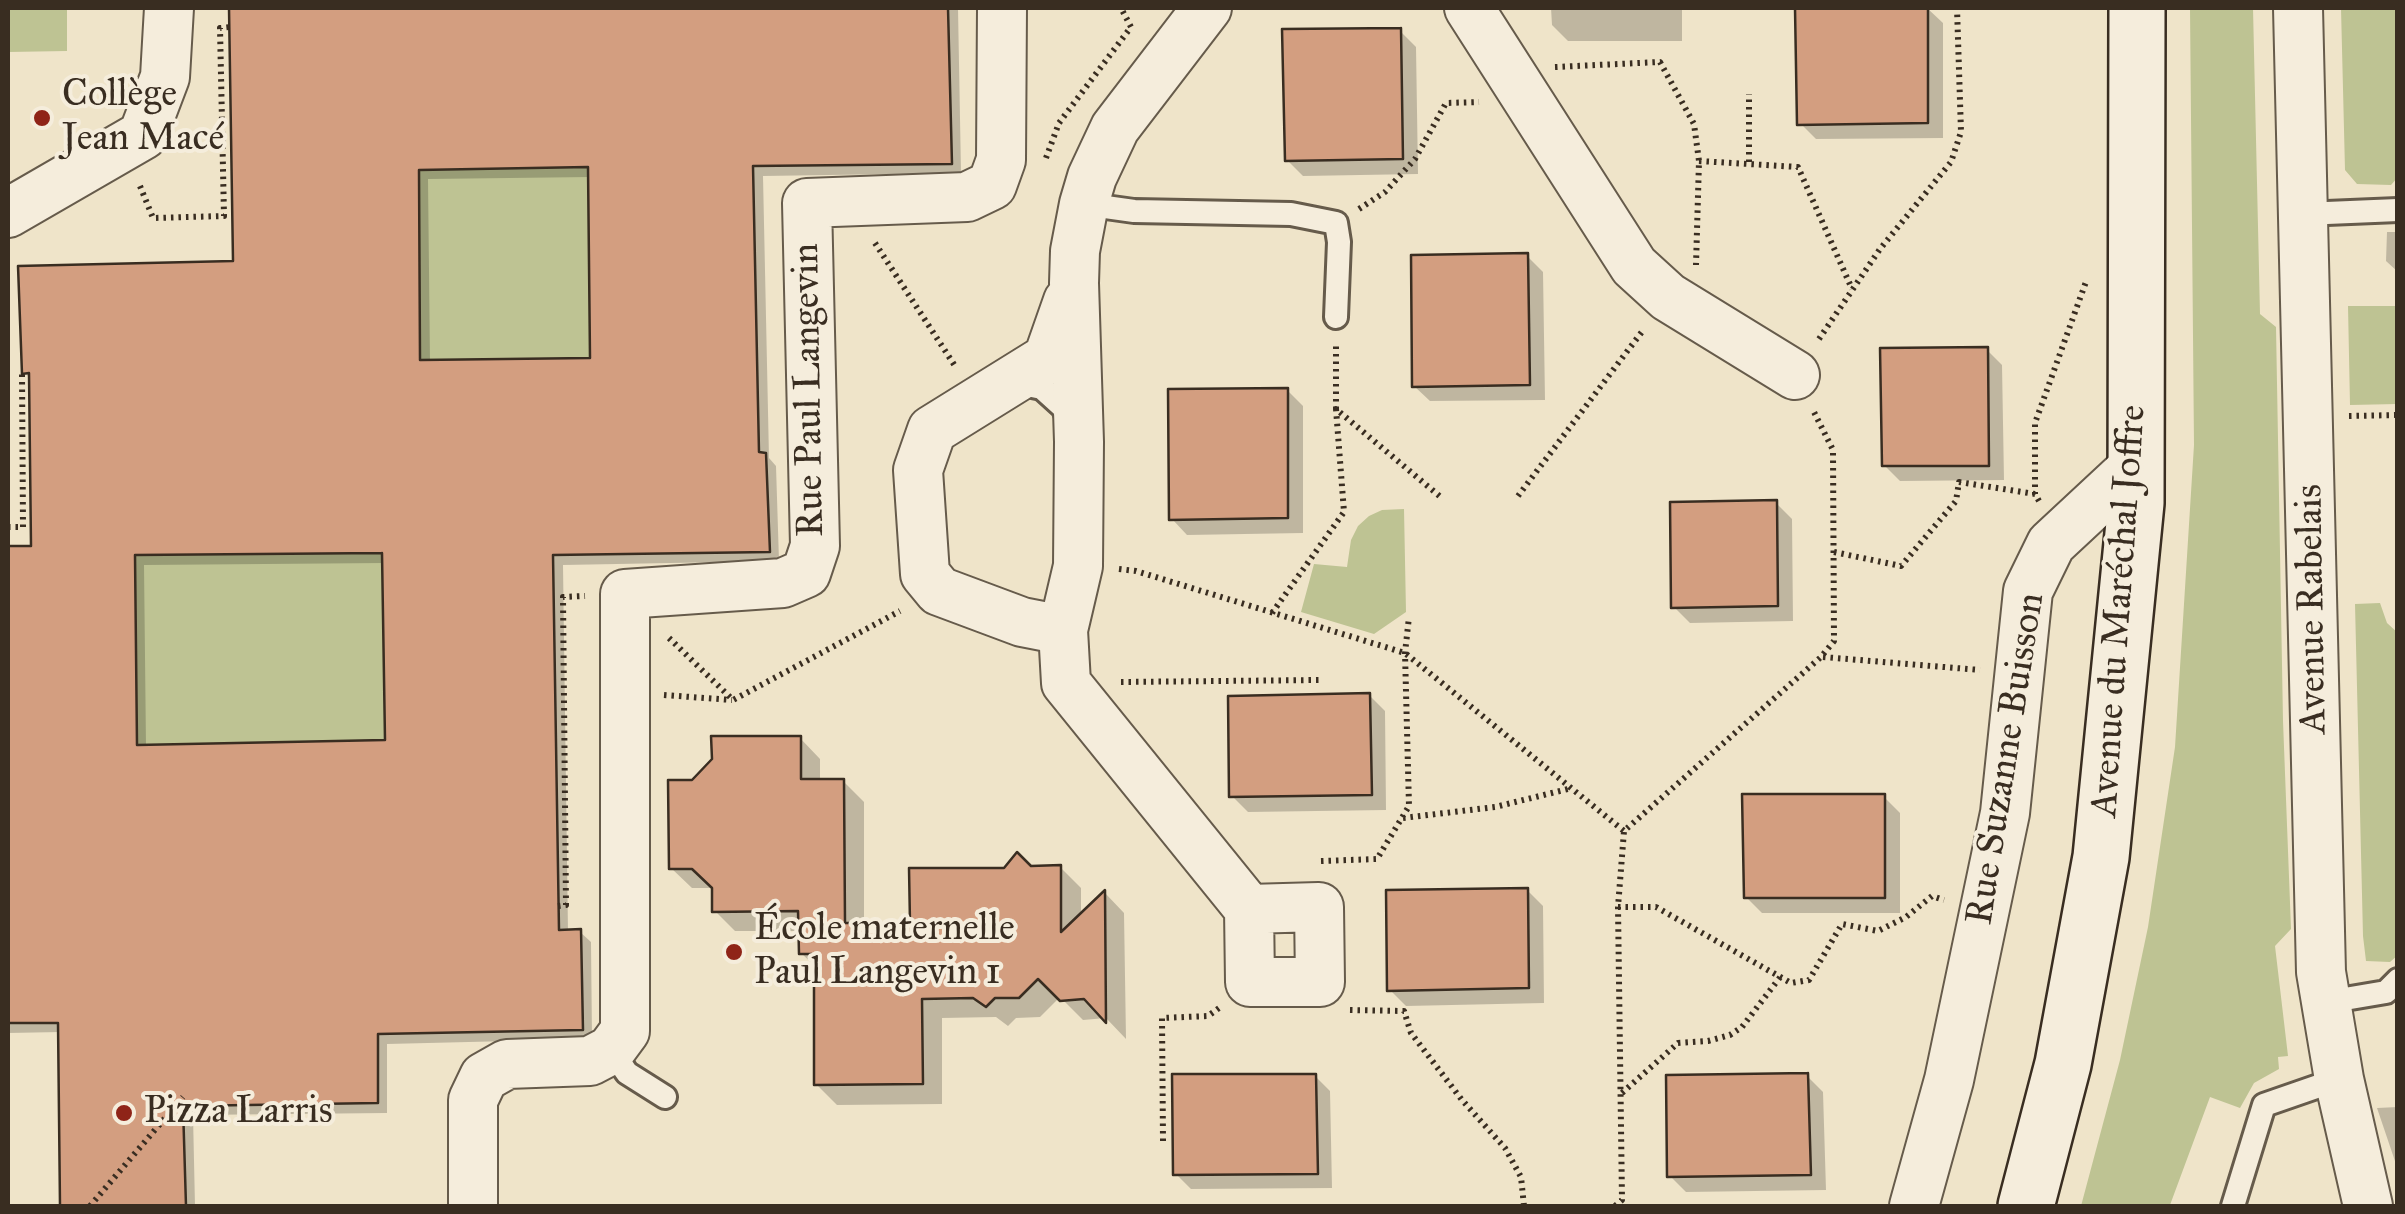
<!DOCTYPE html>
<html>
<head>
<meta charset="utf-8">
<style>
	body { margin:0 }
	#map { position:relative; width:2405px; height:1214px; overflow:hidden; background:#efe4c9; font-family:"IM FELL Great Primer",serif }
	canvas { display:block }
	.frame { position:absolute; inset:0; border:10px solid #392d21; pointer-events:none }
</style>
</head>
<body>
<div id="map">
<canvas width="2405" height="1214"></canvas>
<div class="frame"></div>
</div>
<script>
const ctx = document.querySelector('canvas').getContext('2d');
ctx.lineJoin = 'round';
function fill(path, color) { ctx.fillStyle = color; ctx.fill(path, 'evenodd'); }
const shape = rows => new Path2D(rows.map(r => 'M' + r).join(''));
function strokePath(path, color, width, dash) { ctx.strokeStyle = color; ctx.lineWidth = width; ctx.lineCap = dash ? 'butt' : 'round'; ctx.setLineDash(dash || []); ctx.stroke(path); }
function label(font, color, halo, rows, align = 'center') {
  ctx.font = font + ' "IM FELL Great Primer",serif'; ctx.lineWidth = 8; ctx.setLineDash([]); ctx.textBaseline = 'middle'; ctx.strokeStyle = halo; ctx.fillStyle = color; for (const [text, x, y, turn = 0] of rows) {
    ctx.save(); ctx.translate(x, y); ctx.rotate((+turn || 0) * Math.PI / 180); ctx.textAlign = isNaN(turn) ? turn : align; if (halo) ctx.strokeText(text, 0, 0); ctx.fillText(text, 0, 0); ctx.restore();
  }
}
fill(shape([
	[8,8,67,8,67,51,8,52],
	[2190,8,2253,8,2260,314,2276,327,2283,721,2291,929,2275,946,2288,1056,2278,1057,2279,1069,2254,1083,2240,1108,2210,1097,2170,1205,2172,1206,2081,1206,2120,1060,2148,927,2175,747,2194,445],
	[2341,8,2397,8,2398,177,2391,185,2357,184,2345,170],
	[588,167,590,358,420,360,419,170],
	[2348,306,2397,306,2397,404,2350,405],
	[1404,509,1406,612,1374,634,1301,612,1314,564,1347,567,1351,540,1358,526,1369,516,1382,510],
	[382,553,386,740,137,745,135,555],
	[2380,603,2387,623,2398,633,2398,955,2390,962,2366,961,2363,936,2355,604]
]), '#bec393');
fill(shape([
	[233,8,958,8,961,173,763,176,769,458,776,466,779,561,563,565,568,932,580,932,591,942,592,1039,387,1044,387,1113,193,1115,195,1206,63,1206,61,1032,8,1033,8,549,33,549,32,380,25,373,236,263],
	[591,177,592,360,430,362,428,179],
	[385,563,388,742,146,747,144,565],
	[1551,8,1682,8,1682,41,1568,41,1552,25],
	[1798,8,1927,8,1943,23,1943,138,1816,139,1800,123],
	[1400,31,1416,47,1418,174,1303,176,1287,160],
	[2387,232,2398,232,2398,272,2386,261],
	[1527,256,1543,272,1545,400,1430,401,1414,386],
	[1986,349,2002,365,2004,480,1900,481,1884,465],
	[1287,390,1303,406,1303,533,1187,535,1172,519],
	[1776,503,1792,519,1793,621,1690,623,1674,607],
	[1369,695,1385,711,1386,810,1248,812,1232,796],
	[800,738,820,759,820,781,843,781,864,802,864,925,912,926,1030,869,1060,867,1081,888,1081,916,1105,893,1124,913,1126,1039,1106,1018,1083,1020,1060,997,1040,1017,1016,1018,1008,1026,996,1017,942,1018,942,1104,837,1105,816,1084,817,968,801,953,801,931,735,931,715,911,715,888,692,888,671,868,693,782],
	[1884,797,1900,813,1900,913,1762,913,1746,897],
	[1527,890,1543,906,1544,1003,1406,1006,1390,990],
	[1315,1076,1330,1091,1332,1188,1191,1189,1176,1174],
	[1807,1076,1823,1092,1826,1190,1686,1192,1670,1176],
	[2398,1107,2398,1170,2377,1108]
]), '#0003');
const building = shape([
	[229,8,948,8,952,164,753,166,759,452,766,453,770,552,553,555,559,930,581,929,583,1030,378,1034,378,1103,183,1106,186,1206,60,1206,58,1023,8,1023,8,546,31,546,29,373,22,374,18,266,233,261,229,8],
	[588,167,590,358,420,360,419,170,588,167],
	[382,553,385,740,137,745,135,555,382,553],
	[1795,8,1928,8,1928,123,1797,125,1795,8],
	[1401,28,1403,159,1285,161,1282,29,1401,28],
	[1528,253,1530,385,1412,387,1411,255,1528,253],
	[1988,347,1989,466,1882,466,1880,348,1988,347],
	[1288,388,1288,518,1169,520,1168,389,1288,388],
	[1777,500,1778,606,1671,608,1670,502,1777,500],
	[1370,693,1372,795,1229,797,1228,696,1370,693],
	[711,736,801,736,801,779,844,779,845,923,910,923,909,868,1004,868,1017,852,1031,866,1061,865,1061,932,1105,890,1106,1023,1084,999,1060,1001,1038,979,1019,998,995,998,986,1007,973,998,922,999,923,1084,814,1085,814,954,799,954,798,911,712,912,712,888,692,869,669,869,668,780,692,780,712,759,711,736],
	[1742,794,1885,794,1885,898,1744,898,1742,794],
	[1528,888,1529,988,1387,991,1386,890,1528,888],
	[1808,1073,1811,1175,1667,1177,1666,1075,1808,1073],
	[1172,1074,1316,1074,1318,1174,1173,1175,1172,1074]
]);
fill(building, '#d39e80');
strokePath(building, '#392d21', 2.5);
const lane = shape([
	[1084,204,1134,211,1291,214,1336,223,1339,242,1336,317],
	[2303,214,2398,210],
	[1013,382,1042,388,1063,407,1069,420],
	[2327,1002,2386,992,2398,980],
	[611,1050,627,1073,665,1097],
	[2233,1206,2264,1105,2339,1079]
]);
const street = shape([
	[1207,8,1115,128,1092,177,1084,204,1075,251,1074,283,1079,442,1078,566,1063,630,1066,683,1249,909,1250,982,1320,982,1319,907,1249,909],
	[1469,8,1634,266,1668,297,1795,375],
	[2298,8,2321,972,2339,1079,2368,1206],
	[8,213,143,135,165,77,169,8],
	[1063,630,1022,622,939,591,925,574,918,470,932,430,1048,358,1068,301],
	[473,1206,473,1100,484,1077,507,1064,590,1061,611,1050,625,1031,625,594,783,583,806,573,815,546,807,203,967,197,992,185,1001,160,1002,8],
	[1914,1206,1949,1080,2005,813,2028,591,2051,544,2137,464]
]);
const secondary = shape([
	[2026,1206,2063,1064,2101,857,2136,503,2137,8]
]);
strokePath(lane, '#665b4b', 28);
strokePath(street, '#665b4b', 52);
strokePath(secondary, '#392d21', 60);
strokePath(shape([
	[1555,67,1660,62,1694,124,1699,161,1696,265],
	[1046,158,1059,123,1131,27,1121,8],
	[1699,161,1798,167,1852,289],
	[1749,162,1749,94],
	[140,186,153,218,224,216,220,28,230,27],
	[1359,209,1385,192,1415,159,1446,103,1479,102],
	[875,243,955,366],
	[1819,339,1880,249,1951,162,1961,132,1957,8],
	[1336,409,1336,345],
	[2349,416,2398,415],
	[1518,496,1644,329],
	[2039,501,2035,494,2035,423,2087,279],
	[8,527,23,527,22,374],
	[1834,552,1901,566,1956,501,1959,482,2035,494],
	[1119,569,1136,571,1405,653,1624,831],
	[1272,613,1344,512,1336,409,1443,499],
	[669,638,733,700,900,611],
	[1823,657,1980,670],
	[1121,682,1320,680],
	[664,695,732,700],
	[1403,818,1495,807,1572,788],
	[1321,861,1377,859,1409,806,1405,653,1409,617],
	[558,906,566,905,563,597,585,596],
	[1618,907,1656,907,1791,983,1809,980,1842,924,1878,931,1906,917,1932,896,1944,900],
	[1350,1010,1404,1011,1411,1033,1462,1100,1505,1148,1521,1177,1524,1206],
	[1622,1093,1678,1043,1708,1041,1730,1035,1742,1027,1781,976],
	[1163,1141,1162,1018,1208,1016,1219,1008],
	[90,1206,183,1097],
	[1615,1206,1622,1200,1618,907,1624,831,1821,657,1834,641,1833,450,1813,410]
]), '#392d21', 6, [2.5, 5]);
strokePath(lane, '#f5eddc', 22);
strokePath(street, '#f5eddc', 48);
strokePath(secondary, '#f5eddc', 55);
for (const [x, y, r, color] of [
	[42,118,10,"#8f2418"],
	[734,952,10,"#8f2418"],
	[124,1113,10,"#8f2418"]
]) { const dot = new Path2D(); dot.arc(x, y, r, 0, 2 * Math.PI); ctx.fillStyle = color; ctx.fill(dot); strokePath(dot, '#f5eddc', 4); }
label('38px', '#392d21', '#f5eddc', [
	["Collège",62,96],
	["Jean Macé",62,140],
	["École maternelle",754,930],
	["Paul Langevin 1",754,974],
	["Pizza Larris",144,1113]
], 'left');
label('38px', '#392d21', '#f5eddc', [
	["Rue Paul Langevin",810,390,-91],
	["Avenue Rabelais",2313,609,-91],
	["Avenue du Maréchal Joffre",2120,611,-86],
	["Rue Suzanne Buisson",2007,759,-81]
]);
</script>
</body>
</html>
